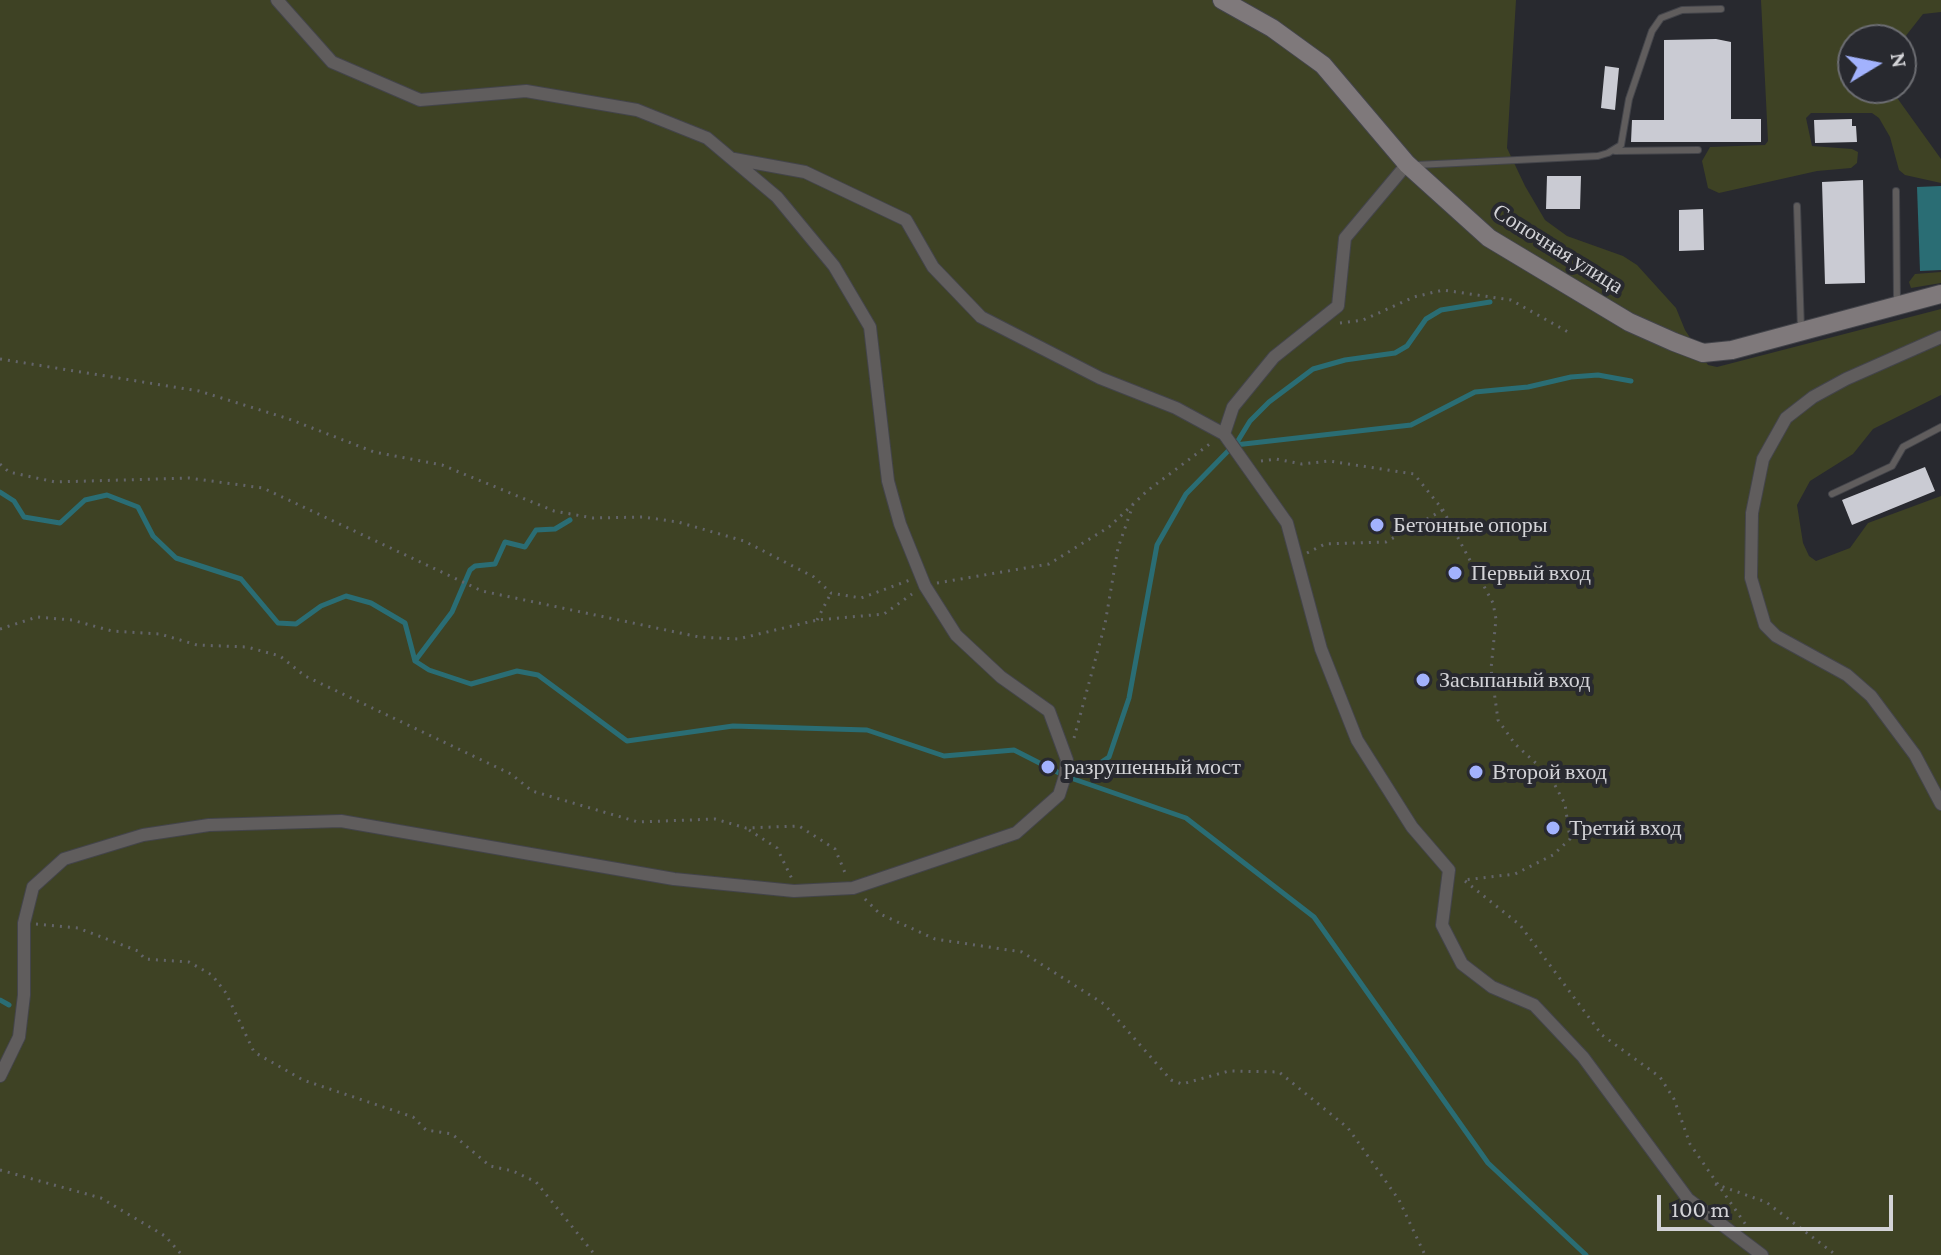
<!DOCTYPE html>
<html>
<head>
<meta charset="utf-8">
<style>
	body { margin:0 }
	#map { position:relative; width:1941px; height:1255px; overflow:hidden; background:#28292f; font-family:"Crimson Pro",serif }
	canvas { display:block }
	.north { position:absolute; left:1837px; top:24px; width:80px; height:80px; box-sizing:border-box; background:#28292f; border:2px solid #6c6d72; border-radius:50%; rotate:80deg; font-size:22px; font-weight:700; line-height:32px; text-align:center; color:#d3d3d7 }
	.north::after { content:''; display:block; margin:auto; width:28px; height:36px; background:#a2b2fd; clip-path:polygon(50% 0,100% 100%,50% 72%,0 100%) }
	.scale { position:absolute; left:1657px; top:1195px; width:236px; height:36px; box-sizing:border-box; border:4px solid #d3d3d7; border-top:0; padding-left:10px; font-size:24px; line-height:28px; white-space:nowrap; color:#d3d3d7; -webkit-text-stroke:6px #28292f; paint-order:stroke }
</style>
</head>
<body>
<div id="map">
<canvas width="1941" height="1255"></canvas>
<div class="north">N</div>
<div class="scale">100 m</div>
</div>
<script>
const ctx = document.querySelector('canvas').getContext('2d');
ctx.lineJoin = 'round';
function fill(path, color) { ctx.fillStyle = color; ctx.fill(path, 'evenodd'); }
const shape = rows => new Path2D(rows.map(r => 'M' + r).join(''));
function strokePath(path, color, width, dash) { ctx.strokeStyle = color; ctx.lineWidth = width; ctx.lineCap = dash ? 'butt' : 'round'; ctx.setLineDash(dash || []); ctx.stroke(path); }
function label(font, color, halo, rows, align = 'center') {
  ctx.font = font + ' "Crimson Pro",serif'; ctx.lineWidth = 8; ctx.setLineDash([]); ctx.textBaseline = 'middle'; ctx.strokeStyle = halo; ctx.fillStyle = color; for (const [text, x, y, turn = 0] of rows) {
    ctx.save(); ctx.translate(x, y); ctx.rotate((+turn || 0) * Math.PI / 180); ctx.textAlign = isNaN(turn) ? turn : align; if (halo) ctx.strokeText(text, 0, 0); ctx.fillText(text, 0, 0); ctx.restore();
  }
}
fill(shape([
	[0,0,1516,0,1507,148,1525,186,1545,220,1567,236,1623,256,1637,265,1676,308,1685,330,1708,365,1717,367,1941,309,1941,395,1873,429,1853,454,1810,481,1797,505,1803,543,1809,556,1816,561,1850,548,1868,523,1941,496,1941,1255,0,1255],
	[1761,0,1941,0,1941,12,1923,14,1901,42,1853,40,1853,88,1890,88,1941,159,1941,183,1905,175,1899,170,1890,137,1879,118,1872,113,1811,113,1806,118,1812,146,1852,149,1858,152,1857,163,1851,168,1817,171,1719,193,1708,188,1702,161,1710,147,1765,145,1768,141],
	[1941,272,1941,283,1911,288,1909,282,1915,274]
]), '#3e4224');
fill(shape([
	[1941,186,1941,270,1920,271,1917,187]
]), '#2a6d74');
strokePath(shape([
	[1236,444,1250,421,1269,402,1313,369,1345,360,1395,353,1407,346,1426,319,1441,310,1490,302],
	[1235,445,1411,425,1475,392,1528,387,1571,377,1598,375,1631,381],
	[0,492,14,501,24,517,60,523,85,500,107,495,138,507,153,536,176,558,241,579,278,623,296,624,321,606,346,596,371,603,405,623,415,661,429,670,471,684,517,671,538,675,627,741,733,726,867,730,944,756,1014,750,1065,776,1186,818,1314,917,1488,1163,1586,1255],
	[415,661,452,612,470,570,475,566,495,564,505,542,525,547,536,530,555,529,570,520],
	[1066,776,1085,773,1109,757,1129,698,1157,545,1186,494,1230,449],
	[0,1000,9,1005]
]), '#2a6d74', 5);
fill(shape([
	[1716,39,1731,42,1731,119,1761,119,1761,142,1631,142,1632,120,1664,120,1664,40],
	[1605,66,1619,68,1615,110,1601,108],
	[1852,119,1852,126,1856,126,1857,142,1815,143,1814,120],
	[1547,176,1581,176,1580,209,1546,209],
	[1863,180,1865,283,1825,284,1822,182],
	[1703,209,1704,250,1679,251,1679,210],
	[1925,467,1935,491,1852,525,1842,500]
]), '#cacbd3');
const lane = shape([
	[1615,151,1698,150],
	[1416,165,1598,156,1608,153,1621,145,1629,99,1652,31,1661,18,1682,10,1721,9],
	[1896,191,1897,303],
	[1797,206,1801,330],
	[1832,494,1892,466,1903,447,1941,427]
]);
const street = shape([
	[734,159,805,172,906,220,933,267,981,317,1100,378,1176,408,1224,434,1287,523,1321,649,1357,740,1412,827,1449,870,1442,925,1462,964,1492,987,1534,1005,1583,1057,1688,1199,1762,1255],
	[1941,337,1846,379,1813,397,1786,418,1763,459,1752,513,1751,578,1765,625,1776,636,1847,675,1871,696,1915,755,1941,804],
	[1224,434,1233,407,1274,357,1338,306,1345,238,1407,164],
	[0,1076,19,1037,24,995,24,923,33,887,64,859,143,835,209,825,341,821,674,879,794,891,853,888,1016,833,1059,795,1065,776,1067,760,1049,711,1001,677,956,635,925,586,900,524,888,481,870,327,834,266,777,197,707,138,637,110,526,91,420,100,332,62,277,0]
]);
const secondary = shape([
	[1222,0,1272,28,1323,65,1407,164,1489,238,1629,322,1674,342,1703,353,1732,350,1941,294]
]);
strokePath(lane, '#43444a', 8);
strokePath(street, '#43444a', 14);
strokePath(secondary, '#43444a', 20);
strokePath(shape([
	[1340,323,1363,320,1414,297,1443,290,1511,300,1568,332],
	[0,359,199,391,289,419,374,452,442,465,554,511,593,518,643,517,678,522,744,541,814,577,831,593,861,598,910,580],
	[1261,461,1276,459,1302,464,1329,461,1414,474,1443,510,1493,603,1496,619,1491,669,1498,720,1515,744,1550,776,1565,804,1570,839,1553,855,1515,874,1464,880],
	[0,464,9,472,55,482,189,478,263,488,482,591,699,637,738,639,817,620,884,614,912,594],
	[1307,553,1325,544,1386,542,1443,510],
	[937,583,1049,564,1109,527,1147,491,1211,443],
	[817,620,831,593],
	[0,629,37,617,72,620,112,631,160,634,197,645,247,647,280,656,305,676,511,774,532,791,638,822,715,819,746,828,799,826,835,849,846,875],
	[1074,738,1105,624,1118,548,1133,505],
	[749,830,777,848,792,879],
	[1465,881,1520,925,1602,1035,1660,1077,1674,1099,1690,1144,1746,1225],
	[865,899,880,914,935,939,1022,952,1104,1004,1171,1080,1182,1084,1229,1071,1279,1072,1348,1128,1399,1200,1425,1255],
	[36,924,78,928,138,951,145,959,189,962,212,975,226,993,254,1052,303,1080,413,1117,426,1130,452,1134,490,1166,513,1171,536,1182,595,1255],
	[0,1170,101,1198,165,1236,182,1255],
	[1715,1184,1766,1202,1836,1255]
]), '#636469', 3, [2, 6]);
strokePath(lane, '#605d5d', 6);
strokePath(street, '#605d5d', 12);
strokePath(secondary, '#7f797b', 18);
for (const [x, y, r, color] of [
	[1377,525,8,"#a2b2fd"],
	[1455,573,8,"#a2b2fd"],
	[1423,680,8,"#a2b2fd"],
	[1048,767,8,"#a2b2fd"],
	[1476,772,8,"#a2b2fd"],
	[1553,828,8,"#a2b2fd"]
]) { const dot = new Path2D(); dot.arc(x, y, r, 0, 2 * Math.PI); ctx.fillStyle = color; ctx.fill(dot); strokePath(dot, '#28292f', 3); }
label('22px', '#d3d3d7', '#28292f', [
	["Сопочная улица",1558,249,32]
]);
label('22px', '#d3d3d7', '#28292f', [
	["Бетонные опоры",1393,525],
	["Первый вход",1471,573],
	["Засыпаный вход",1439,680],
	["разрушенный мост",1064,767],
	["Второй вход",1492,772],
	["Третий вход",1569,828]
], 'left');
</script>
</body>
</html>
